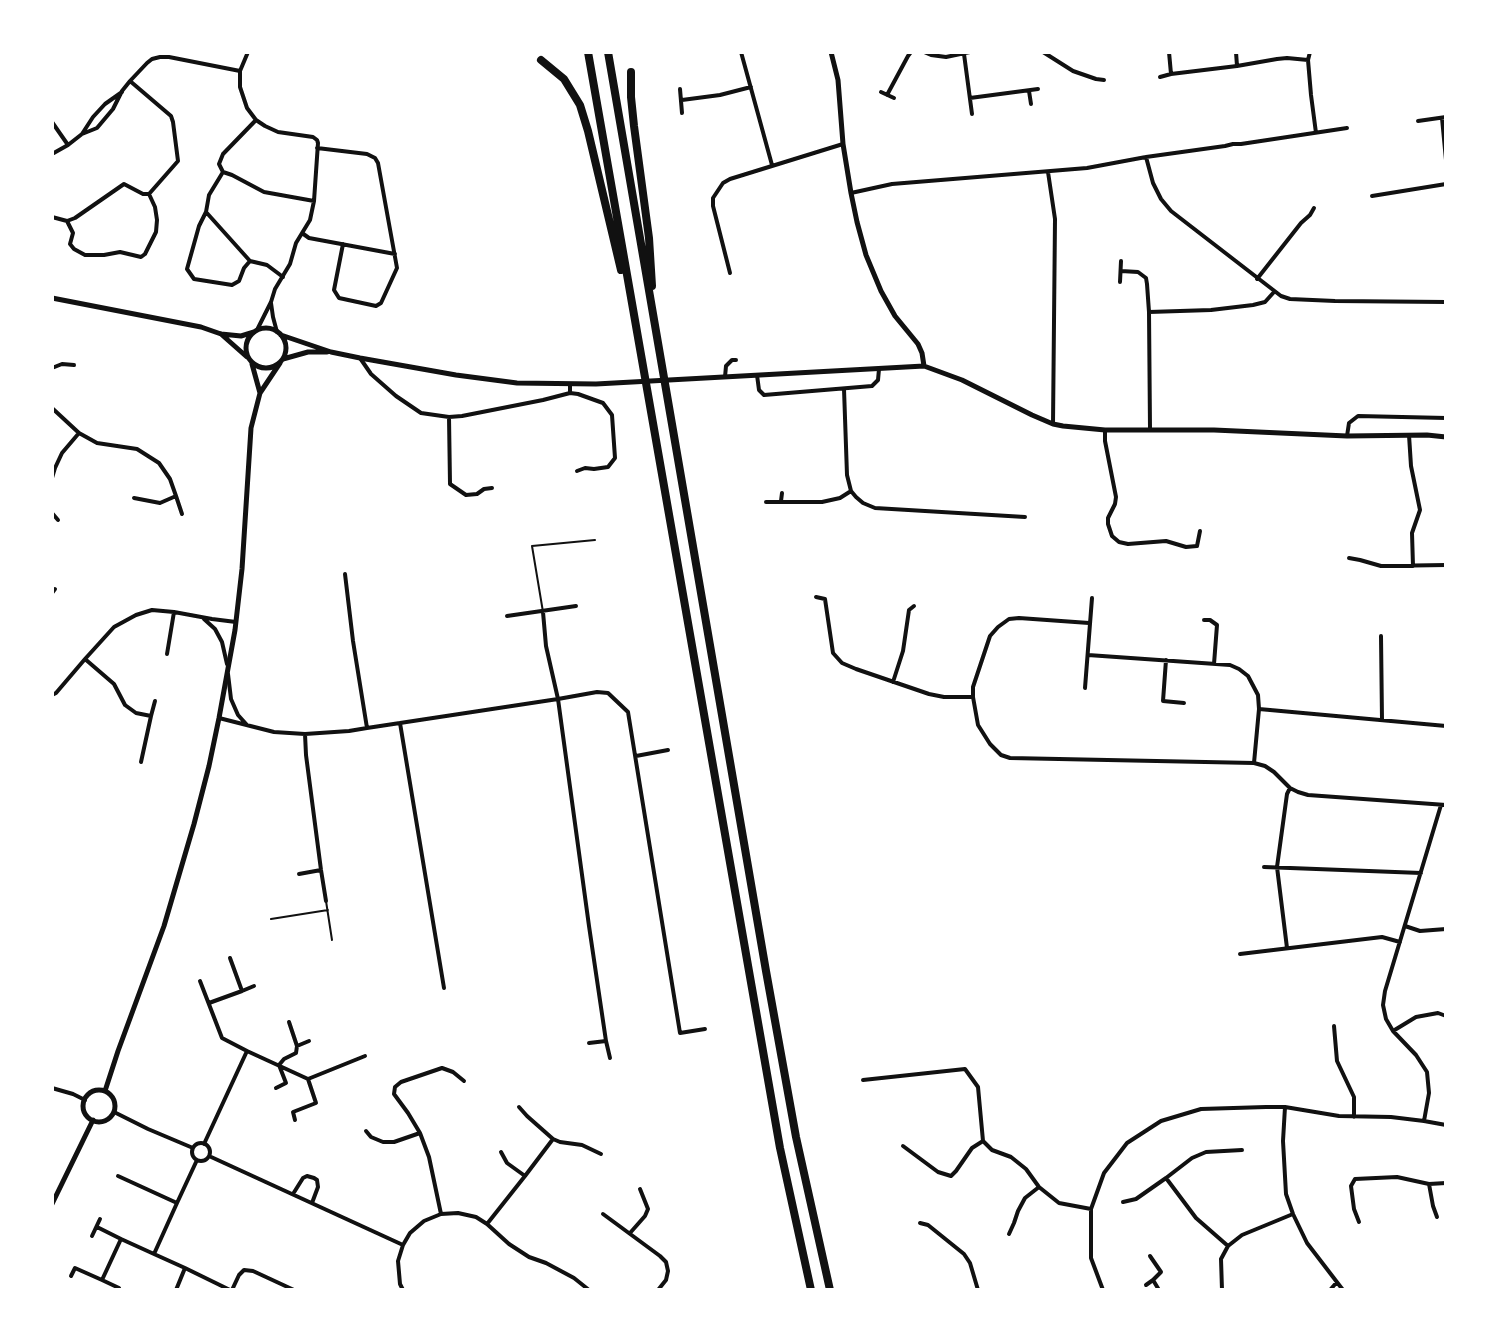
<!DOCTYPE html>
<html>
<head>
<meta charset="utf-8">
<style>
	body { margin:0 }
	#map { position:relative; width:1498px; height:1342px; overflow:hidden; background:#fff; font-family:"Golos Text",sans-serif }
	canvas { display:block }
	.frame { position:absolute; inset:0; border:54px solid #fff; pointer-events:none }
</style>
</head>
<body>
<div id="map">
<canvas width="1498" height="1342"></canvas>
<div class="frame"></div>
</div>
<script>
const ctx = document.querySelector('canvas').getContext('2d');
ctx.lineJoin = 'round';
const shape = rows => new Path2D(rows.map(r => 'M' + r).join(''));
function strokePath(path, color, width, dash) { ctx.strokeStyle = color; ctx.lineWidth = width; ctx.lineCap = dash ? 'butt' : 'round'; ctx.setLineDash(dash || []); ctx.stroke(path); }
strokePath(shape([
	[543,612,532,546,595,540],
	[326,901,332,940],
	[271,919,328,910]
]), '#111', 2);
strokePath(shape([
	[248,52,240,71,240,87,247,108,256,120,265,126,278,132,313,137,317,140,318,143,314,201,310,220,296,243,290,264,275,289,271,302,257,330],
	[741,52,772,165],
	[924,52,931,55,946,57,970,52],
	[1043,52,1073,71,1096,79,1104,80],
	[1169,52,1171,74],
	[1236,52,1237,66],
	[1310,52,1308,60,1311,95,1316,133],
	[964,54,972,114],
	[1160,77,1171,74,1237,66,1277,59,1287,58,1308,60],
	[130,81,171,116,173,122,178,161,149,194],
	[680,89,682,113],
	[1029,91,1031,104],
	[881,92,894,98],
	[887,95,908,56,911,52],
	[970,98,1038,89],
	[682,100,720,95,751,87],
	[1442,118,1446,160],
	[256,120,223,154,219,164,223,172,209,195,206,212,199,226,187,269,194,279,232,285,239,281,244,268,250,261,267,265,283,277],
	[1418,121,1446,117],
	[52,122,68,145],
	[82,134,93,117,105,104,122,92],
	[317,148,367,154,375,158,378,163,397,268,381,303,376,306,339,298,334,290,343,244],
	[52,154,68,145,82,134,97,128,113,109,122,91,130,81,147,63,152,59,160,57,169,57,240,71],
	[1146,157,1153,183,1161,199,1171,211,1281,296,1290,299,1335,301,1446,302],
	[223,172,232,175,264,192,314,201],
	[1048,172,1055,219,1053,424],
	[851,193,892,184,1087,168,1146,157,1225,146,1233,144,1241,144,1347,128],
	[1372,196,1446,184],
	[206,212,250,261],
	[52,217,67,221,75,218,124,184,143,194,149,194],
	[67,221,73,233,70,244,74,249,85,255,104,255,120,252,141,257,145,254,156,232,157,220,155,207,149,194],
	[302,233,309,238,395,254],
	[1121,271,1138,272,1146,278,1147,284,1149,312,1150,429],
	[730,273,713,206,713,198,723,183,730,179,843,144],
	[1257,279,1301,223,1310,215,1314,208],
	[1120,282,1121,261],
	[271,303,273,317,277,332],
	[1149,312,1211,310,1253,305,1265,302,1274,292],
	[360,358,371,374,396,396,421,413,449,417,462,416,543,400,570,393,570,384],
	[52,368,62,364,74,365],
	[757,375,759,390,764,395,872,386,878,380,879,369],
	[725,377,726,366,732,360,736,360],
	[844,389,847,475,851,491,856,497,863,503,875,508,1025,517],
	[570,393,578,394,603,403,612,415,615,458,608,467,594,469,585,468,577,471],
	[52,408,79,433,97,443,137,449,159,463,170,479,176,496,160,503,134,498],
	[449,417,450,484,466,495,477,494,484,489,492,488],
	[1105,430,1105,441,1116,497,1115,504,1108,518,1108,524,1112,536,1119,542,1128,544,1166,541,1186,547,1197,546,1200,531],
	[1409,435,1411,466,1420,510,1412,533,1413,566],
	[1347,436,1349,423,1358,416,1446,418],
	[52,478,55,468,62,453,79,433],
	[176,496,182,514],
	[781,501,782,493],
	[766,502,822,502,840,498,851,491],
	[52,513,58,520],
	[1349,558,1360,560,1381,566,1446,565],
	[345,574,353,641,367,728,400,723],
	[52,593,55,589],
	[816,597,825,599,833,653,842,663,856,669,929,694,944,697,973,697],
	[543,612,546,646,558,699,597,692,608,693,628,712,680,1033,705,1029],
	[507,616,576,606],
	[204,619,215,629,222,642,227,664],
	[1204,620,1210,620,1217,625,1214,664],
	[1089,623,1019,618,1009,619,998,627,990,636,973,687,973,697,978,725,990,744,1001,755,1010,758,1254,763,1265,766,1274,772,1290,788,1298,792,1308,795,1446,805],
	[1381,636,1382,720],
	[167,654,174,612],
	[1088,655,1230,665,1239,669,1248,676,1258,695,1259,709,1254,763],
	[85,659,114,684,125,705,136,713,151,716,141,762],
	[1166,660,1163,701,1184,703],
	[228,674,231,699,238,715,247,725],
	[893,682,903,651,909,610,914,606],
	[1085,688,1092,598],
	[52,695,56,693,85,659,114,627,136,615,152,610,174,612,212,619,236,622],
	[1259,709,1446,726],
	[151,716,155,701],
	[219,718,274,732,305,734],
	[636,756,668,750],
	[1264,867,1421,873],
	[299,874,321,870],
	[326,901,321,870,306,755,305,734,349,731,367,728],
	[1405,926,1420,931,1446,929],
	[1287,948,1277,867,1287,794,1290,788],
	[1240,954,1382,937,1400,942],
	[200,981,222,1038,247,1051],
	[444,988,400,723,558,699,589,926,606,1041,589,1043],
	[242,991,254,986],
	[209,1003,242,991,230,958],
	[289,1022,297,1046,309,1041],
	[1334,1026,1337,1061,1354,1097,1354,1117],
	[1393,1031,1416,1017,1438,1013,1446,1016],
	[606,1041,610,1058],
	[308,1079,365,1056],
	[863,1080,965,1069,978,1087,983,1141,992,1150,1011,1157,1026,1169,1039,1187,1059,1203,1091,1209],
	[52,1088,73,1094,85,1100],
	[276,1088,286,1083,279,1065,284,1059,296,1053,297,1046],
	[519,1107,527,1116,553,1139],
	[1285,1107,1283,1141,1286,1194,1293,1214,1307,1243,1343,1290],
	[114,1112,148,1129,193,1148],
	[1424,1121,1429,1093,1427,1072,1416,1055,1393,1031,1386,1019,1383,1005,1385,991,1441,805],
	[366,1131,371,1137,383,1142,394,1142,420,1133,408,1113,394,1094,395,1087,401,1082,442,1068,453,1072,464,1081],
	[420,1133,429,1157,441,1214],
	'192 1152a9 9 0 1 1 18 0a9 9 0 1 1-18 0Z',
	[204,1144,247,1051,308,1079,316,1103,293,1112,295,1120],
	[903,1146,938,1172,951,1176,956,1171,972,1148,983,1141],
	[501,1152,507,1163,525,1176,553,1139,560,1142,582,1145,601,1154],
	[209,1156,403,1245,398,1261,400,1284,403,1290],
	[1166,1178,1192,1158,1206,1152,1242,1150],
	[1429,1184,1433,1206,1437,1217],
	[293,1194,303,1178,307,1176,314,1178,317,1180,318,1187,312,1203],
	[1123,1202,1136,1199,1166,1178,1196,1218,1228,1246],
	[177,1203,197,1160],
	[603,1214,660,1256,666,1262,668,1271,666,1280,658,1290],
	[1359,1222,1354,1209,1351,1186,1355,1179,1397,1177,1429,1184,1446,1183],
	[920,1223,928,1225,964,1254,970,1263,978,1290],
	[487,1224,525,1176],
	[97,1227,121,1239],
	[630,1233,645,1216,648,1209,640,1189],
	[1009,1234,1014,1223,1018,1211,1025,1198,1039,1187],
	[92,1236,100,1219],
	[403,1245,410,1233,424,1221,441,1214,458,1213,476,1217,487,1224,509,1244,529,1257,546,1263,574,1278,589,1290],
	[154,1254,185,1268,176,1290],
	[1150,1256,1161,1272,1153,1280,1159,1290],
	[185,1268,230,1290],
	[71,1276,75,1268,102,1280,121,1239,154,1254,177,1203,118,1176],
	[102,1280,119,1288],
	[1146,1285,1153,1280],
	[232,1290,239,1275,244,1270,253,1271,294,1290],
	[1103,1290,1091,1258,1091,1209,1104,1173,1127,1143,1161,1121,1201,1109,1266,1107,1285,1107,1339,1116,1391,1117,1424,1121,1446,1125],
	[1222,1290,1221,1259,1228,1246,1242,1235,1293,1214],
	[1330,1290,1337,1282]
]), '#111', 4);
strokePath(shape([
	[831,52,838,80,843,144,851,193,857,222,866,255,881,291,895,316,918,344,922,353,924,366],
	[52,298,201,327,221,334,241,336,254,332],
	'246 348a20 20 0 1 1 40 0a20 20 0 1 1-40 0Z',
	[221,334,247,357],
	[281,335,331,352,360,358,456,375,517,383,596,384,924,366,962,380,1032,415,1053,424,1063,426,1105,430,1214,430,1347,436,1427,435,1446,437],
	[283,359,308,352,327,352],
	[252,364,260,393],
	'83 1106a16 16 0 1 1 32 0a16 16 0 1 1-32 0Z',
	[105,1091,118,1051,164,926,194,824,209,766,219,718,235,630,242,569,251,428,260,393,280,363],
	[52,1204,93,1120]
]), '#111', 5);
strokePath(shape([
	[588,52,780,1148,811,1290],
	[608,52,766,971,796,1137,830,1290],
	[541,60,564,79,580,105,588,131,621,270],
	[631,72,631,97,634,126,649,238,652,286]
]), '#111', 8);
</script>
</body>
</html>
